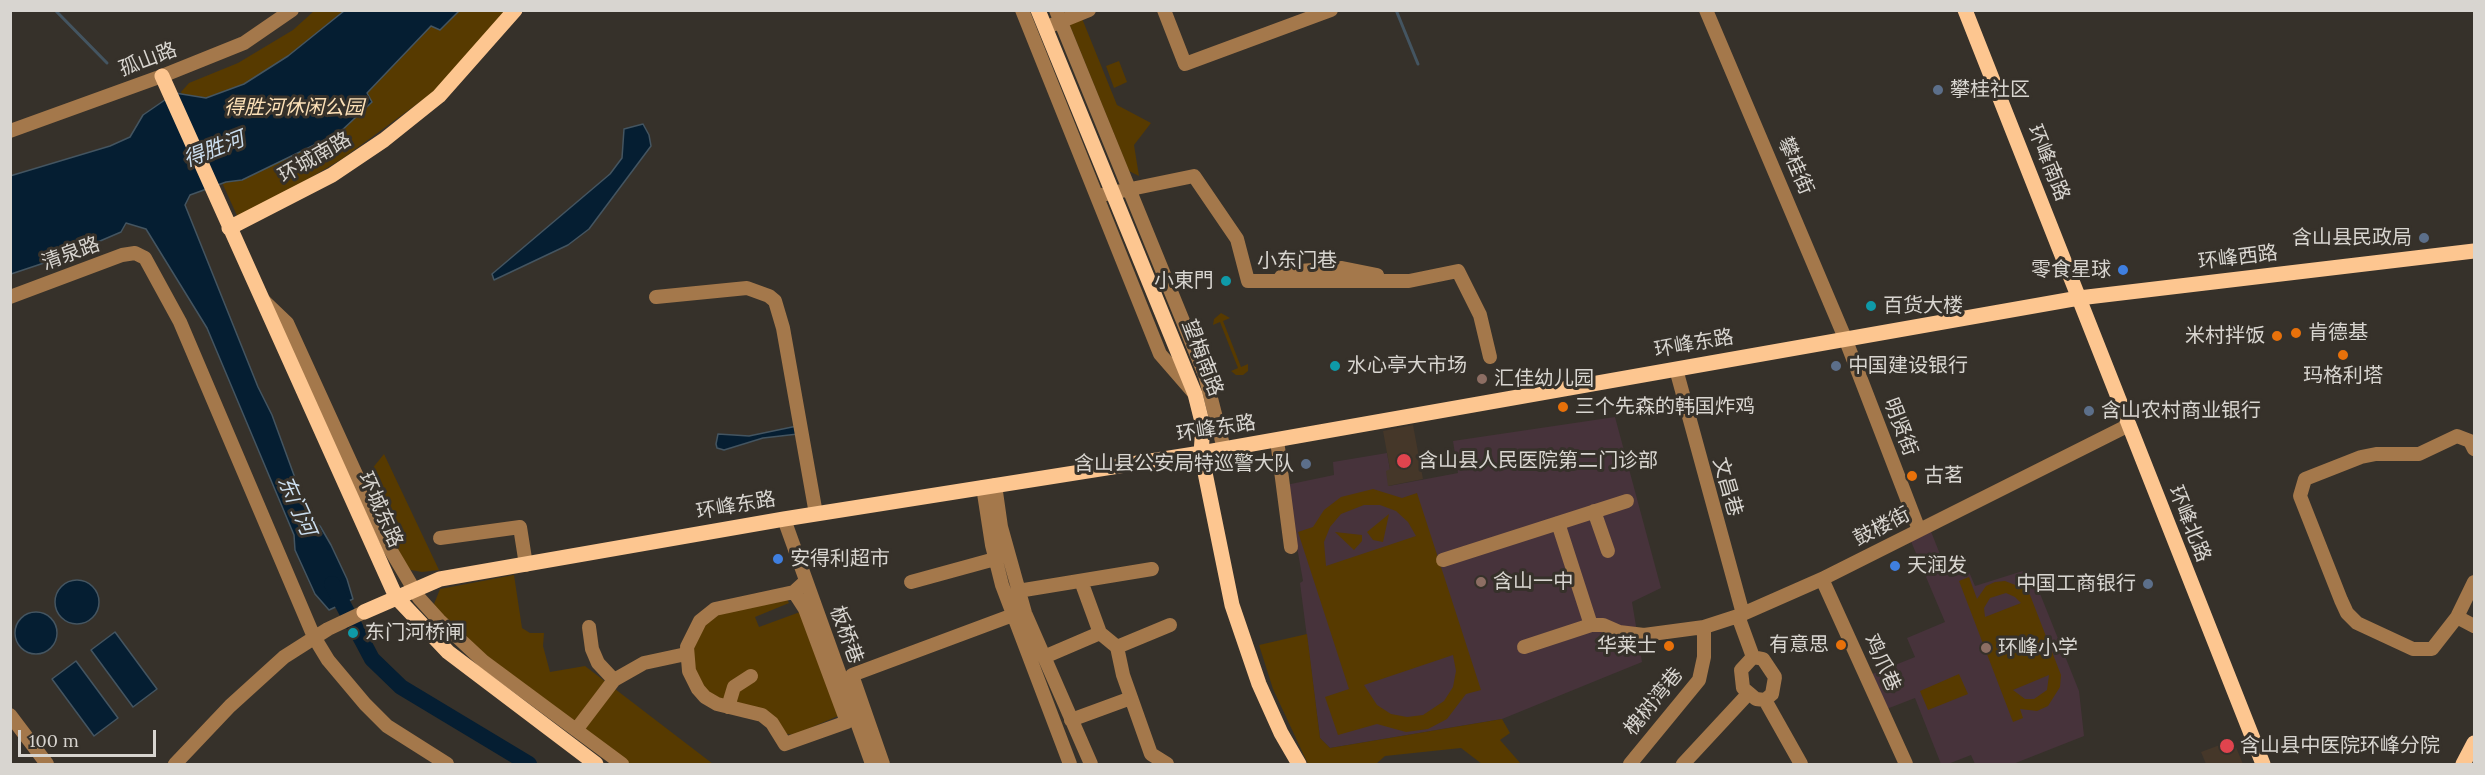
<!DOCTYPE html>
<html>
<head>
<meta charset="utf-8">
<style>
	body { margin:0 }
	#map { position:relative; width:2485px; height:775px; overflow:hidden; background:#36312a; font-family:Lora,serif }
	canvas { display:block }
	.frame { position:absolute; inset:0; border:12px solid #d8d5d0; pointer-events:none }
	.scale { position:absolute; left:18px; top:730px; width:138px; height:27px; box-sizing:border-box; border:3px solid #d8d5d0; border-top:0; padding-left:8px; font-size:18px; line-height:21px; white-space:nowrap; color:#d8d5d0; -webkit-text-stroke:4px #36312a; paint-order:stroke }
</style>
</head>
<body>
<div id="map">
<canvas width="2485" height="775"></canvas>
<div class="frame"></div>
<div class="scale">100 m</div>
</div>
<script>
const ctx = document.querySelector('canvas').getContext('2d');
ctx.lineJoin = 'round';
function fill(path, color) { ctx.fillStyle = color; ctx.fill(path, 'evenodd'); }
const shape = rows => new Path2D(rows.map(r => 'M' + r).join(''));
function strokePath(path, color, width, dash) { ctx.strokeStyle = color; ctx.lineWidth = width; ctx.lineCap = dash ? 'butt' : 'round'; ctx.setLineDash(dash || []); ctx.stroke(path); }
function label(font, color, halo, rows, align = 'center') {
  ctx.font = font + ' Lora,"Noto Sans SC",serif'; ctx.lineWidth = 6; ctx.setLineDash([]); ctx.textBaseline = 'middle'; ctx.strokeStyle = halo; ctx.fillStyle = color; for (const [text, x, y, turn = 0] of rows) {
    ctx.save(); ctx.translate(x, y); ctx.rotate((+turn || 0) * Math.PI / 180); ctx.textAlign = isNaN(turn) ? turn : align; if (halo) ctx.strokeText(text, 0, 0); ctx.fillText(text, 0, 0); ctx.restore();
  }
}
fill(shape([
	[1615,417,1661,588,1632,602,1642,662,1502,719,1330,748,1320,738,1300,583,1303,581,1286,485,1334,475,1333,462,1387,453,1390,470,1389,486,1458,473,1453,441],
	[1930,529,1949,577,1969,572,1975,586,2026,570,2030,582,2035,581,2079,691,2084,736,2013,764,1975,764,1971,755,1948,764,1941,764,1915,698,1884,710,1870,675,1915,657,1907,638,1945,622,1910,539]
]), '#47333b');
fill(shape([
	[1413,425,1423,479,1388,486,1386,471,1390,469,1383,431],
	[2233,740,2243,764,2206,764,2201,752]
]), '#453729');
fill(shape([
	[314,11,505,11,436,90,342,159,239,220,181,92,189,83,238,63,293,30],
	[1064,11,1079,11,1117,105,1151,123,1134,145,1139,176,1129,171],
	[1119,61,1127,82,1114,88,1106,66],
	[1221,313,1230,318,1223,321,1241,367,1248,364,1248,371,1243,375,1236,375,1231,371,1238,368,1220,322,1213,325,1214,319],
	[384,454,439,570,422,572,411,570,404,564,363,480],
	[1373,489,1402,498,1417,493,1481,690,1466,694,1447,719,1428,729,1406,732,1377,724,1338,735,1325,697,1349,689,1298,532,1313,527,1324,510,1341,497],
	[1364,505,1380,505,1396,511,1408,522,1416,536,1326,566,1324,542,1330,527,1341,514],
	[1453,655,1456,671,1453,687,1444,701,1423,715,1407,717,1391,714,1377,705,1364,685],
	[1389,514,1383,542,1373,540,1367,532],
	[1335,532,1362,535,1362,541,1354,550],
	[514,575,522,628,530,633,544,633,543,646,550,672,585,666,713,764,628,764,463,638,438,612,434,604,440,589],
	[1969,577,1977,599,1986,586,1995,582,2005,581,2023,588,2030,595,2061,675,2060,687,2048,706,2037,711,2020,709,2023,718,2013,722,1959,581],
	[2006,593,2015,597,2021,603,1985,617,1984,608,1990,598],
	[2049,675,2047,690,2034,699,2025,699,2013,690],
	[786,597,789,603,755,617,759,627,800,612,838,716,794,735,786,734,708,695,694,676,691,646,713,614],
	[1307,634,1320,738,1330,748,1502,719,1510,733,1500,740,1521,764,1482,764,1461,748,1385,756,1376,764,1308,764,1273,689,1259,645],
	[1959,674,1968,694,1928,710,1920,691]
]), '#573a00');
const water = shape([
	[344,11,459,11,440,30,431,26,367,93,372,102,339,133,242,180,226,182,190,195,185,205,258,387,272,415,310,519,320,526,331,545,347,579,353,599,329,610,315,594,295,550,294,535,207,328,146,229,126,223,121,232,65,256,11,274,10,176,110,146,130,137,143,115,175,93,206,98,244,84,288,56,344,11],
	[643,124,649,135,651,146,589,229,568,245,494,280,492,274,610,174,622,158,624,129,643,124],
	[797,426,798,434,763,438,724,450,717,448,716,444,718,434,749,436,797,426],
	'55 602a22 22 0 1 1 44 0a22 22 0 1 1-44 0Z',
	'15 633a21 21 0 1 1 42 0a21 21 0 1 1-42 0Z',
	[115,632,157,689,133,707,91,650,115,632],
	[76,661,118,718,94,736,52,679,76,661]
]);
fill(water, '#051e32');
strokePath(water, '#445561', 1.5);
strokePath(shape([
	[55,10,107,63],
	[1396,10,1418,64]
]), '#445561', 3);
strokePath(shape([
	[332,584,372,659,401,687,529,764]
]), '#051e32', 16);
strokePath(shape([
	[1022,10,1160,354,1193,392],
	[1056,10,1205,375,1224,449],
	[1164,10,1185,64,1331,10],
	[1706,10,1845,338,1919,530],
	[1052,25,1089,10],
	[10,131,162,76,244,43,292,10],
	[1097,196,1194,176,1237,239,1248,281,1409,281,1458,271,1480,315,1490,357],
	[1281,277,1299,271,1342,268,1377,275],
	[10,297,122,255,135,253,145,258,180,322,314,637,328,660,365,704,387,726,447,764],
	[656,297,747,288,769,296,775,301,783,328,816,514],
	[264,301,287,323,390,549,419,598,439,620,483,661,622,764],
	[1676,369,1743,614],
	[1277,440,1291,547],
	[2474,449,2470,441,2457,436,2419,454,2376,454,2361,457,2305,479,2300,496,2341,600,2347,613,2357,623,2413,649,2432,649,2457,617,2474,582],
	[995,485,1001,527,1025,613,1091,764],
	[983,487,992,545,1002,585,1070,764],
	[1594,511,1608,551],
	[784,519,872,764],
	[1558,523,1591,625],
	[440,538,520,527,526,565],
	[1443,560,1627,501],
	[1822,579,1906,764],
	[1081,581,1100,633,1117,647,1123,675,1151,754,1167,764],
	[911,582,995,559],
	[1018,591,1152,569],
	[794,592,805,609,847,722,785,744,772,723,762,715,717,704,705,697,698,689,689,671,687,647,700,621,715,609,794,592,806,581],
	[1738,616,1753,657,1741,670,1743,688,1756,699,1765,700,1772,694,1775,677,1763,659,1753,657],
	[2457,617,2474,626],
	[589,627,592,649,598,663,614,680],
	[1117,647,1170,625],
	[1524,647,1591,625,1603,625,1619,632,1644,635,1704,627,1738,616,1822,579,2127,426],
	[1044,657,1100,633],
	[1765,700,1801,764],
	[728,707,734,687,751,676],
	[10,715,47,764],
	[1071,720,1131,698],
	[576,730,614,680,644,663,686,654],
	[175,764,230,706,284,657,328,629,364,612],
	[883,764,852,675,1013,615],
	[1630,764,1699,680,1704,657,1704,627],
	[1683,764,1748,694]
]), '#a4784b', 14);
strokePath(shape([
	[1038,10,1195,394,1203,426,1201,453,1232,605,1259,684,1281,733,1299,764],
	[1965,10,2263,764],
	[162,76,396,597,448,652,596,764],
	[229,228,332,175,384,140,439,96,515,10],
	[364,612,440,579,784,519,1201,453,2079,298,2474,251],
	[2463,764,2474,743]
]), '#fdc690', 15);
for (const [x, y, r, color] of [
	[1938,90,6,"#5c6f8a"],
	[2424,238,6,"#5c6f8a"],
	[2123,270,6,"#3f7fe0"],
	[1226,281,6,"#0f9aa8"],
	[1871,306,6,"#0f9aa8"],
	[2296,333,6,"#e8710a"],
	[2277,336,6,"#e8710a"],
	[2343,355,6,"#e8710a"],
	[1335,366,6,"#0f9aa8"],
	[1836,366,6,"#5c6f8a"],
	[1482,379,6,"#8d6e63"],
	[1563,407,6,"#e8710a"],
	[2089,411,6,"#5c6f8a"],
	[1404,461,8,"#e0444e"],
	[1306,464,6,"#5c6f8a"],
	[1912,476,6,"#e8710a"],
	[778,559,6,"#3f7fe0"],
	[1895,566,6,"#3f7fe0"],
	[1481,582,6,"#8d6e63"],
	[2148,584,6,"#5c6f8a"],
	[353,633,6,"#0f9aa8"],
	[1841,645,6,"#e8710a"],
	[1669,646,6,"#e8710a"],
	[1986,648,6,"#8d6e63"],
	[2227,746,8,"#e0444e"]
]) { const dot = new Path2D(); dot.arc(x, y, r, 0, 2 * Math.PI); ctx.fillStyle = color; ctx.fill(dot); strokePath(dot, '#36312a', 2); }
label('20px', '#d8d5d0', '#36312a', [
	["孤山路",148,60,-21],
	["环城南路",315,158,-30],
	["环峰南路",2048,163,68],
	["攀桂街",1795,166,67],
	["清泉路",71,254,-20],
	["环峰西路",2238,258,-7],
	["小东门巷",1297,261],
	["环峰东路",1694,344,-10],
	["望梅南路",1202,358,69],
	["明贤街",1900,427,69],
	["环峰东路",1216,429,-9],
	["文昌巷",1727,487,74],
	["环峰东路",736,506,-10],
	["环城东路",380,510,66],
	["环峰北路",2189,524,68],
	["鼓楼街",1882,527,-27],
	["板桥巷",846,635,70],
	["鸡爪巷",1882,663,66],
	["槐树湾巷",1654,702,-51]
]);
label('20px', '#d8d5d0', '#36312a', [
	["攀桂社区",1950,90],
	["含山县民政局",2412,238,"right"],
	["零食星球",2111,270,"right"],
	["小東門",1214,281,"right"],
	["百货大楼",1883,306],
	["肯德基",2308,333],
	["米村拌饭",2265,336,"right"],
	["水心亭大市场",1347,366],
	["中国建设银行",1848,366],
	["玛格利塔",2343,376,"center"],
	["汇佳幼儿园",1494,379],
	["三个先森的韩国炸鸡",1575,407],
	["含山农村商业银行",2101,411],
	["含山县人民医院第二门诊部",1418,461],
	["含山县公安局特巡警大队",1294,464,"right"],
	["古茗",1924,476],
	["安得利超市",790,559],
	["天润发",1907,566],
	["含山一中",1493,582],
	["中国工商银行",2136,584,"right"],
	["东门河桥闸",365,633],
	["有意思",1829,645,"right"],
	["华莱士",1657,646,"right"],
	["环峰小学",1998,648],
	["含山县中医院环峰分院",2240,746]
], 'left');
label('italic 20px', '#fce0b7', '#36312a', [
	["得胜河休闲公园",294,108]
]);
label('italic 21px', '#cbdeef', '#36312a', [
	["得胜河",214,150,-21],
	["东门河",296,506,66]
]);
</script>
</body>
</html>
